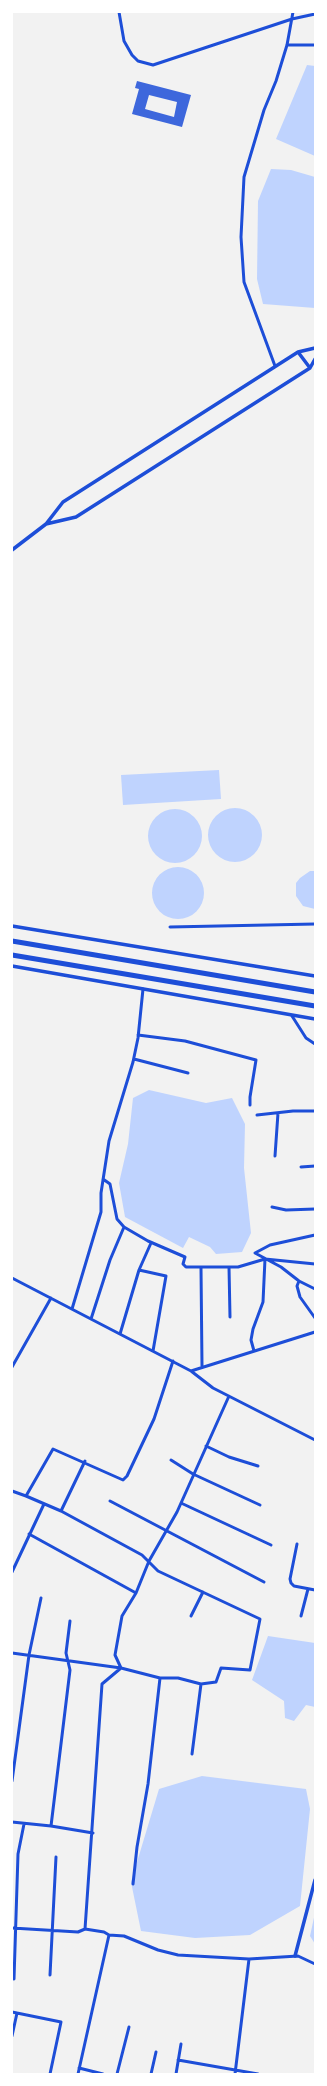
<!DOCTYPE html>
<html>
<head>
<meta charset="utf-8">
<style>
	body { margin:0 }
	#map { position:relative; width:327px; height:2086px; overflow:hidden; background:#f2f2f2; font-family:"Noto Sans",sans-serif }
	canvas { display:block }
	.frame { position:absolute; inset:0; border:13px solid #fff; pointer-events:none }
</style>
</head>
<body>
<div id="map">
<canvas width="327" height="2086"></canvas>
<div class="frame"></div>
</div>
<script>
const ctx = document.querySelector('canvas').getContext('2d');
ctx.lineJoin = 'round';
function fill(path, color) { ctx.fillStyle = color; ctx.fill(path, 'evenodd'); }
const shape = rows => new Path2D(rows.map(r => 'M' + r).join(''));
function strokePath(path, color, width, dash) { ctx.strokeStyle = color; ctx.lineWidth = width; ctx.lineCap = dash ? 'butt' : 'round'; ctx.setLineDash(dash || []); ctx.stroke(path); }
fill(shape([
	[307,65,315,66,315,156,276,139],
	[271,169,291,170,315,177,315,308,263,304,257,279,258,201],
	[219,770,221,799,123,805,121,775],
	'208 835a27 27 0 1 1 54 0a27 27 0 1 1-54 0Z',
	'148 836a27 27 0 1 1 54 0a27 27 0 1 1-54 0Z',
	'152 893a26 26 0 1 1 52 0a26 26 0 1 1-52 0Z',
	[310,871,315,871,315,909,303,906,296,896,296,883,300,878],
	[149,1090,206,1103,232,1098,245,1124,244,1168,251,1233,242,1252,216,1254,210,1247,189,1237,183,1248,125,1217,119,1183,128,1144,133,1098],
	[268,1636,315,1643,315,1707,306,1705,294,1721,285,1718,284,1701,252,1680],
	[202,1776,306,1789,310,1809,300,1906,250,1935,195,1938,141,1931,131,1882,159,1789],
	[315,1913,315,1944,310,1936]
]), '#bfd3fe');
fill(shape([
	[137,81,191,95,182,127,132,114,139,89,135,88],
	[149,95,177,102,174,117,145,109]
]), '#3d67dc');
strokePath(shape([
	[119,12,124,41,132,55,138,61,153,65,292,19,315,14],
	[287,45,315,45],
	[275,366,244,282,241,237,244,177,264,110,276,81,287,45,293,12],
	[170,927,315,924],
	[292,1016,306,1038,315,1044],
	[138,1035,185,1041,256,1060,250,1097,250,1105],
	[134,1059,188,1073],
	[257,1115,293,1111,315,1111],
	[275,1156,278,1113],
	[301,1167,315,1166],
	[103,1179,110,1184,117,1219,124,1227,148,1241,185,1257,183,1264,186,1267,238,1267,265,1259,315,1264],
	[272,1207,286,1210,315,1209],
	[315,1235,270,1245,255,1253,281,1267,299,1281,315,1289],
	[229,1267,230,1317],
	[201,1268,202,1366],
	[139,1270,166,1276,153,1351],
	[12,1278,191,1371,213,1388,315,1440],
	[299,1281,297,1286,300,1297,315,1318],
	[72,1309,101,1212,101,1193,109,1141,133,1062,138,1038,143,989],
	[91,1319,110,1260,124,1227],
	[120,1334,139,1270,151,1243],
	[254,1351,251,1340,253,1329,263,1302,265,1259],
	[12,1367,51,1298],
	[191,1371,315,1332],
	[206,1446,229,1457,258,1466],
	[171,1460,193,1474,260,1505],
	[12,1491,26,1496,61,1511,142,1555,158,1571,260,1619,250,1670,221,1668,216,1682,201,1684,178,1678,160,1678,121,1668,12,1653],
	[26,1496,53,1449,123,1480,127,1476,154,1419,173,1361],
	[110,1501,264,1582],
	[181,1503,271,1545],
	[61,1511,85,1461],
	[29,1534,136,1593],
	[297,1544,290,1579,291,1583,294,1586,315,1590],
	[12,1572,44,1504],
	[191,1616,203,1592],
	[301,1616,308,1589],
	[192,1754,201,1684],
	[12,1781,29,1655,41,1598],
	[12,1822,51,1826,93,1833],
	[51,1826,70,1670,66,1653,70,1621],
	[133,1884,137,1847,148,1784,160,1678],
	[12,1928,78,1932,85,1929,104,1932,109,1935,124,1936,158,1950,178,1955,249,1959,298,1956,315,1964],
	[85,1929,102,1684,121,1668,115,1655,122,1616,136,1593,149,1561,177,1512,229,1396],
	[50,1975,56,1857],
	[14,1979,18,1854,24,1824],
	[12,2012,61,2022,50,2074],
	[12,2036,17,2013],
	[178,2060,258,2074],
	[79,2068,103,2074],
	[78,2074,109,1935],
	[117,2074,129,2027],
	[151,2074,156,2052],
	[176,2074,181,2044],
	[235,2074,249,1959]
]), '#1d4ed8', 3);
strokePath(shape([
	[298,352,310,368],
	[46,524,76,517,310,368,315,359],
	[12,550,46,524,63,502,298,352,315,348],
	[12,926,315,976],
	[12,966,315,1019],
	[295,1956,315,1880]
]), '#1d4ed8', 3.5);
strokePath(shape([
	[12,941,315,992],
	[12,955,315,1006]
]), '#1d4ed8', 5);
</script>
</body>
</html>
